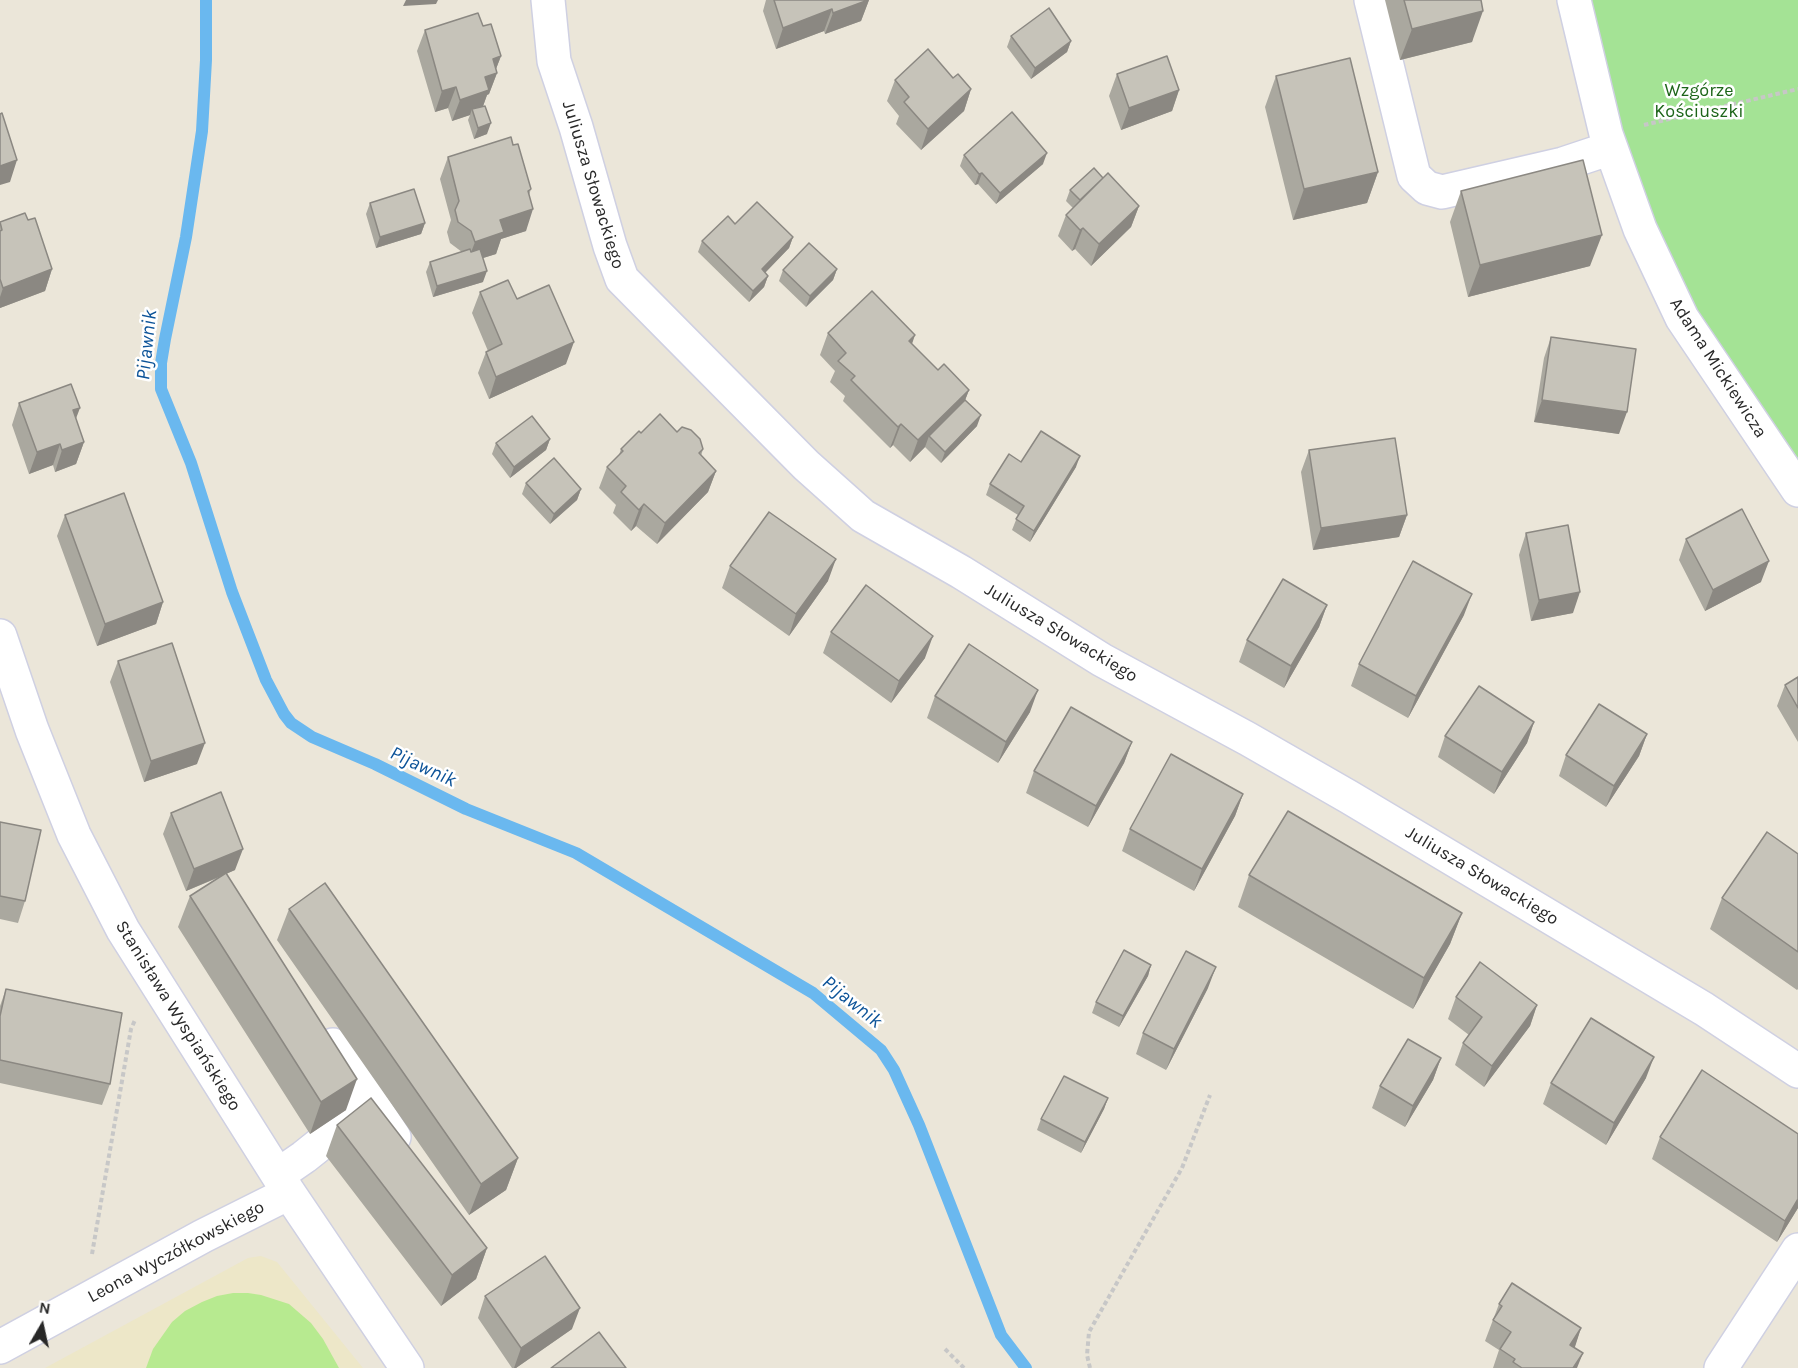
<!DOCTYPE html>
<html>
<head>
<meta charset="utf-8">
<style>
	body { margin:0 }
	#map { position:relative; width:1798px; height:1368px; overflow:hidden; background:#ebe6d9; font-family:Karla,sans-serif }
	canvas { display:block }
	.north { position:absolute; left:12px; top:1296px; width:60px; height:60px; -webkit-text-stroke:4px #fff; paint-order:stroke; rotate:9deg; font-size:16px; font-weight:700; line-height:24px; text-align:center; color:#282828 }
	.north::after { content:''; display:block; margin:auto; width:21px; height:27px; background:#282828; clip-path:polygon(50% 0,100% 100%,50% 72%,0 100%) }
</style>
</head>
<body>
<div id="map">
<canvas width="1798" height="1368"></canvas>
<div class="north">N</div>
</div>
<script>
const ctx = document.querySelector('canvas').getContext('2d');
ctx.lineJoin = 'round';
function fill(path, color) { ctx.fillStyle = color; ctx.fill(path, 'evenodd'); }
const shape = rows => new Path2D(rows.map(r => 'M' + r).join(''));
function strokePath(path, color, width, dash) { ctx.strokeStyle = color; ctx.lineWidth = width; ctx.lineCap = dash ? 'butt' : 'round'; ctx.setLineDash(dash || []); ctx.stroke(path); }
function label(font, color, halo, rows, align = 'center') {
  ctx.font = font + ' Karla,sans-serif'; ctx.lineWidth = 5; ctx.setLineDash([]); ctx.textBaseline = 'middle'; ctx.strokeStyle = halo; ctx.fillStyle = color; for (const [text, x, y, turn = 0] of rows) {
    ctx.save(); ctx.translate(x, y); ctx.rotate((+turn || 0) * Math.PI / 180); ctx.textAlign = isNaN(turn) ? turn : align; if (halo) ctx.strokeText(text, 0, 0); ctx.fillText(text, 0, 0); ctx.restore();
  }
}
fill(shape([
	[261,1256,277,1262,363,1368,45,1368,248,1258]
]), '#ede7c8');
fill(shape([
	[1574,0,1798,0,1798,490,1682,318]
]), '#a4e395');
fill(shape([
	[233,1293,248,1293,261,1295,289,1304,311,1323,323,1339,339,1368,146,1368,153,1349,172,1322,185,1311,202,1302,217,1296]
]), '#b7ea90');
strokePath(shape([
	[206,0,206,60,202,131,186,237,165,339,161,363,161,389,191,463,232,592,266,680,284,714,291,723,312,737,375,764,466,809,576,853,813,993,881,1050,894,1070,919,1125,1001,1335,1026,1368]
]), '#6ab8ef', 12);
const minor = shape([
	[548,0,554,61,576,127,610,246,622,279,806,465,863,516,961,572,1102,660,1248,739,1349,797,1704,1009,1798,1071],
	[1371,0,1414,176,1427,188,1442,192,1563,164,1611,148],
	[1574,0,1606,134,1640,229,1682,318,1798,490],
	[0,636,32,730,74,835,123,930,289,1193,407,1368],
	[333,1045,394,1137],
	[278,1175,304,1157,368,1106],
	[0,1347,203,1236,289,1193],
	[1721,1368,1798,1250]
]);
strokePath(minor, '#cfd0e2', 36);
strokePath(shape([
	[1644,125,1798,89],
	[92,1254,131,1029,135,1020],
	[945,1349,964,1368],
	[1090,1368,1087,1355,1089,1332,1182,1168,1210,1095]
]), '#c7c7c7', 4, [4.5, 3]);
strokePath(minor, '#fff', 33);
fill(shape([
	[766,0,869,0,861,21,825,34,824,31,776,49,763,11],
	[1385,0,1481,0,1472,42,1400,60],
	[483,26,501,56,496,69,497,73,489,94,487,95,483,106,487,134,474,139,468,120,470,115,452,121,448,108,435,112,417,51,425,30],
	[1011,36,1071,41,1067,52,1031,79,1007,47],
	[1117,74,1179,90,1172,111,1121,130,1109,96],
	[1276,76,1378,172,1367,203,1293,220,1265,107],
	[953,78,971,89,964,111,921,150,896,124,899,116,887,101,895,80],
	[964,155,1043,164,996,204,978,184,975,185,960,166],
	[448,157,531,189,529,195,526,231,501,239,496,254,483,258,483,282,433,297,426,272,430,262,462,252,450,243,447,232,451,220,440,179],
	[1103,178,1139,206,1131,227,1091,266,1075,249,1072,251,1058,236,1066,215,1073,208,1066,201,1070,190],
	[1461,191,1590,266,1468,297,1450,222],
	[370,203,425,223,421,234,376,248,366,214],
	[0,222,52,269,45,291,0,308],
	[735,224,793,237,789,248,765,273,768,276,764,287,749,302,698,252,702,241],
	[837,269,833,280,806,307,779,281,783,270],
	[480,292,566,364,489,399,478,373,486,352,488,351,472,313],
	[828,333,912,345,938,370,969,390,965,400,977,426,941,463,925,447,910,462,893,445,890,448,843,401,845,396,830,382,835,371,820,355],
	[1551,337,1619,434,1534,422,1544,358],
	[19,403,76,419,84,442,76,464,55,472,53,465,29,474,12,425],
	[677,432,703,449,701,456,716,471,708,492,657,544,636,526,631,531,613,513,616,505,599,488,607,467,619,455,621,449,641,433],
	[550,439,546,450,510,478,492,454,496,443],
	[1309,450,1407,515,1399,537,1313,550,1301,472],
	[1021,462,1076,467,1030,542,1012,530,1018,515,986,495,990,484],
	[526,483,581,489,577,500,550,524,522,494],
	[65,515,163,602,156,624,97,646,57,536],
	[1526,533,1573,613,1531,621,1519,555],
	[1686,539,1761,582,1705,611,1679,560],
	[730,566,828,581,789,636,722,588],
	[1327,605,1319,627,1284,688,1239,662,1247,640],
	[1464,615,1408,718,1351,686,1359,664],
	[831,632,925,658,891,703,823,653],
	[118,661,197,764,144,782,110,682],
	[1798,677,1798,742,1777,706,1785,685],
	[935,696,1030,712,998,763,927,718],
	[1534,722,1527,743,1494,794,1438,757,1445,736],
	[1647,734,1639,756,1606,807,1559,776,1566,755],
	[1132,742,1124,763,1088,827,1026,793,1034,771],
	[1243,794,1235,816,1194,891,1122,851,1130,829],
	[171,813,235,870,226,874,346,1110,310,1134,178,927,190,896,220,877,186,891,163,834],
	[0,822,25,901,18,923,0,919],
	[1798,854,1798,989,1797,990,1710,929,1722,898],
	[1249,875,1462,913,1450,944,1413,1009,1238,907],
	[289,909,518,1158,506,1190,469,1215,277,940],
	[1151,965,1148,976,1119,1027,1092,1013,1096,1002],
	[1208,988,1166,1070,1136,1054,1143,1033],
	[6,989,110,1084,102,1105,0,1083,0,1006],
	[1456,997,1537,1005,1530,1026,1484,1087,1455,1065,1463,1043,1469,1035,1448,1019],
	[1441,1058,1433,1080,1405,1127,1372,1108,1380,1086],
	[1646,1078,1606,1145,1543,1104,1551,1083],
	[1108,1098,1104,1109,1081,1153,1037,1130,1041,1119],
	[337,1125,487,1248,476,1279,441,1306,326,1156],
	[1798,1134,1798,1208,1777,1242,1652,1159,1660,1137],
	[485,1296,572,1329,516,1368,512,1368,478,1318],
	[1499,1304,1581,1328,1574,1348,1577,1368,1493,1368,1499,1350,1485,1341]
]), '#aaa89f');
fill(shape([
	[406,0,438,0,436,4,403,6],
	[869,0,861,21,825,34,833,13],
	[832,9,824,31,776,49,783,28],
	[1483,11,1472,42,1400,60,1412,29],
	[1071,41,1067,52,1031,79,1035,68],
	[501,56,494,74,497,73,489,94,487,95,481,112,472,109,470,115,452,121,460,100,493,59],
	[456,87,448,108,435,112,442,91],
	[971,89,964,111,921,150,928,129],
	[1179,90,1172,111,1121,130,1129,108],
	[491,123,487,134,474,139,478,128],
	[1047,153,1043,164,996,204,1000,193],
	[17,160,10,182,0,185,0,166],
	[1378,172,1367,203,1293,220,1304,189],
	[982,173,978,184,975,185,979,174],
	[1139,206,1131,227,1091,266,1099,244],
	[533,209,526,231,501,239,496,254,467,263,475,242,500,220],
	[425,223,421,234,376,248,380,237],
	[1083,228,1075,249,1072,251,1080,230],
	[1602,235,1590,266,1468,297,1480,265],
	[793,237,789,248,758,280,762,269],
	[52,269,45,291,0,308,0,297,3,288],
	[837,269,833,280,806,307,810,296],
	[487,271,483,282,433,297,437,286],
	[768,276,764,287,749,302,753,291],
	[915,335,908,356,909,341],
	[574,342,566,364,489,399,496,377],
	[969,390,961,411,929,436,925,447,910,462,918,440],
	[1542,400,1627,412,1619,434,1534,422],
	[80,408,72,429,73,410],
	[981,415,977,426,941,463,945,452],
	[901,424,893,445,890,448,898,427],
	[550,439,546,450,510,478,514,467],
	[84,442,76,464,55,472,62,450],
	[60,444,53,465,29,474,37,452],
	[1080,456,1076,467,1030,542,1034,531],
	[716,471,708,492,657,544,665,523],
	[581,489,577,500,550,524,554,514],
	[644,504,636,526,631,531,639,510],
	[1407,515,1399,537,1313,550,1321,528],
	[836,559,828,581,789,636,796,614],
	[1769,561,1761,582,1705,611,1713,590],
	[1580,592,1573,613,1531,621,1539,600],
	[1472,594,1464,615,1408,718,1416,696],
	[163,602,156,624,97,646,105,624],
	[1327,605,1319,627,1284,688,1291,666],
	[933,636,925,658,891,703,899,681],
	[1038,690,1030,712,998,763,1006,742],
	[1534,722,1527,743,1494,794,1502,772],
	[1647,734,1639,756,1606,807,1614,786],
	[1132,742,1124,763,1088,827,1096,806],
	[205,743,197,764,144,782,151,761],
	[1243,794,1235,816,1194,891,1202,869],
	[243,849,235,870,186,891,194,869],
	[1462,913,1450,944,1413,1009,1424,978],
	[1151,965,1148,976,1119,1027,1123,1016],
	[1216,967,1208,988,1166,1070,1174,1049],
	[1537,1005,1530,1026,1484,1087,1492,1066],
	[1654,1057,1646,1078,1606,1145,1614,1123],
	[1441,1058,1433,1080,1405,1127,1413,1106],
	[357,1079,346,1110,310,1134,321,1102],
	[1108,1098,1104,1109,1081,1153,1085,1142],
	[518,1158,506,1190,469,1215,481,1184],
	[1798,1199,1798,1208,1777,1242,1785,1221],
	[487,1248,476,1279,441,1306,452,1275],
	[580,1308,572,1329,516,1368,514,1368,521,1348],
	[1581,1328,1574,1350,1570,1345],
	[1583,1353,1577,1368,1573,1368]
]), '#8b8882');
const building = shape([
	[774,0,868,0,833,13,832,9,783,28,774,0],
	[1404,0,1481,0,1483,11,1412,29,1404,0],
	[1049,8,1071,41,1035,68,1011,36,1049,8],
	[478,13,483,26,491,24,501,56,493,59,497,73,485,77,489,90,460,100,456,87,442,91,425,30,478,13],
	[928,49,953,78,958,74,971,89,928,129,904,102,909,97,895,80,928,49],
	[1167,56,1179,90,1129,108,1117,74,1167,56],
	[1350,58,1378,172,1304,189,1276,76,1350,58],
	[485,106,491,123,478,128,472,109,485,106],
	[1012,112,1047,153,1000,193,982,173,979,174,964,155,1012,112],
	[2,113,17,160,0,166,0,114,2,113],
	[511,137,513,145,518,144,531,189,528,191,533,209,500,220,504,232,475,242,471,231,458,222,455,210,459,201,448,157,511,137],
	[1583,160,1602,235,1480,265,1461,191,1583,160],
	[1094,168,1103,178,1080,200,1070,190,1094,168],
	[1108,173,1139,206,1099,244,1083,228,1080,230,1066,215,1108,173],
	[414,189,425,223,380,237,370,203,414,189],
	[757,202,793,237,762,269,768,276,753,291,702,241,728,216,735,224,757,202],
	[25,213,28,220,35,218,52,269,3,288,0,279,0,231,2,230,0,222,25,213],
	[809,243,837,269,810,296,783,270,809,243],
	[470,249,471,252,480,249,487,271,437,286,430,262,470,249],
	[508,280,517,299,549,285,574,342,496,377,486,352,502,344,480,292,508,280],
	[872,291,915,335,909,341,938,370,944,364,969,390,918,440,901,424,898,427,851,380,855,376,838,361,846,353,828,333,872,291],
	[1551,337,1636,349,1627,412,1542,400,1551,337],
	[71,384,80,408,73,410,84,442,62,450,60,444,37,452,19,403,71,384],
	[965,400,981,415,945,452,929,436,965,400],
	[660,414,677,432,682,427,691,430,700,439,703,449,699,453,716,471,665,523,644,504,639,510,621,492,626,486,607,467,623,451,621,449,639,431,641,433,660,414],
	[532,416,550,439,514,467,496,443,532,416],
	[1041,431,1080,456,1034,531,1016,519,1024,506,990,484,1009,454,1021,462,1041,431],
	[1395,438,1407,515,1321,528,1309,450,1395,438],
	[554,458,581,489,554,514,526,483,554,458],
	[124,493,163,602,105,624,65,515,124,493],
	[1742,509,1769,561,1713,590,1686,539,1742,509],
	[769,512,836,559,796,614,730,566,769,512],
	[1568,525,1580,592,1539,600,1526,533,1568,525],
	[1413,561,1472,594,1416,696,1359,664,1413,561],
	[1283,579,1327,605,1291,666,1247,640,1283,579],
	[866,585,933,636,899,681,831,632,866,585],
	[172,643,205,743,151,761,118,661,172,643],
	[969,644,1038,690,1006,742,935,696,969,644],
	[1798,677,1798,708,1785,685,1798,677],
	[1479,686,1534,722,1502,772,1445,736,1479,686],
	[1599,704,1647,734,1614,786,1566,755,1599,704],
	[1071,707,1132,742,1096,806,1034,771,1071,707],
	[1171,754,1243,794,1202,869,1130,829,1171,754],
	[221,792,243,849,194,869,171,813,221,792],
	[1288,811,1462,913,1424,978,1249,875,1288,811],
	[0,822,41,830,25,901,0,896,0,822],
	[1767,832,1798,854,1798,952,1722,898,1767,832],
	[226,873,357,1079,321,1102,190,896,226,873],
	[325,883,518,1158,481,1184,289,909,325,883],
	[1124,950,1151,965,1123,1016,1096,1002,1124,950],
	[1186,951,1216,967,1174,1049,1143,1033,1186,951],
	[1480,962,1537,1005,1492,1066,1463,1043,1482,1017,1456,997,1480,962],
	[6,989,122,1013,110,1084,0,1060,0,1016,6,989],
	[1591,1018,1654,1057,1614,1123,1551,1083,1591,1018],
	[1408,1039,1441,1058,1413,1106,1380,1086,1408,1039],
	[1702,1070,1798,1134,1798,1199,1785,1221,1660,1137,1702,1070],
	[1064,1076,1108,1098,1085,1142,1041,1119,1064,1076],
	[371,1098,487,1248,452,1275,337,1125,371,1098],
	[545,1256,580,1308,521,1348,485,1296,545,1256],
	[1512,1283,1581,1328,1570,1345,1583,1353,1573,1368,1522,1368,1513,1362,1515,1359,1500,1349,1511,1332,1493,1320,1502,1306,1499,1304,1512,1283],
	[599,1332,626,1368,551,1368,599,1332]
]);
fill(building, '#c6c3b9');
strokePath(building, '#8b8882', 1.5);
label('18px', '#1d6519', '#fff', [
	["Wzgórze",1699,91],
	["Kościuszki",1699,112]
]);
label('18px', '#282828', '#fff', [
	["Juliusza Słowackiego",593,185,73],
	["Adama Mickiewicza",1718,368,57],
	["Juliusza Słowackiego",1061,633,31],
	["Juliusza Słowackiego",1482,876,31],
	["Stanisława Wyspiańskiego",178,1016,58],
	["Leona Wyczółkowskiego",176,1252,-28]
]);
label('italic 20px', '#0c5398', '#fff', [
	["Pijawnik",147,345,-84],
	["Pijawnik",423,767,25],
	["Pijawnik",852,1002,39]
]);
</script>
</body>
</html>
